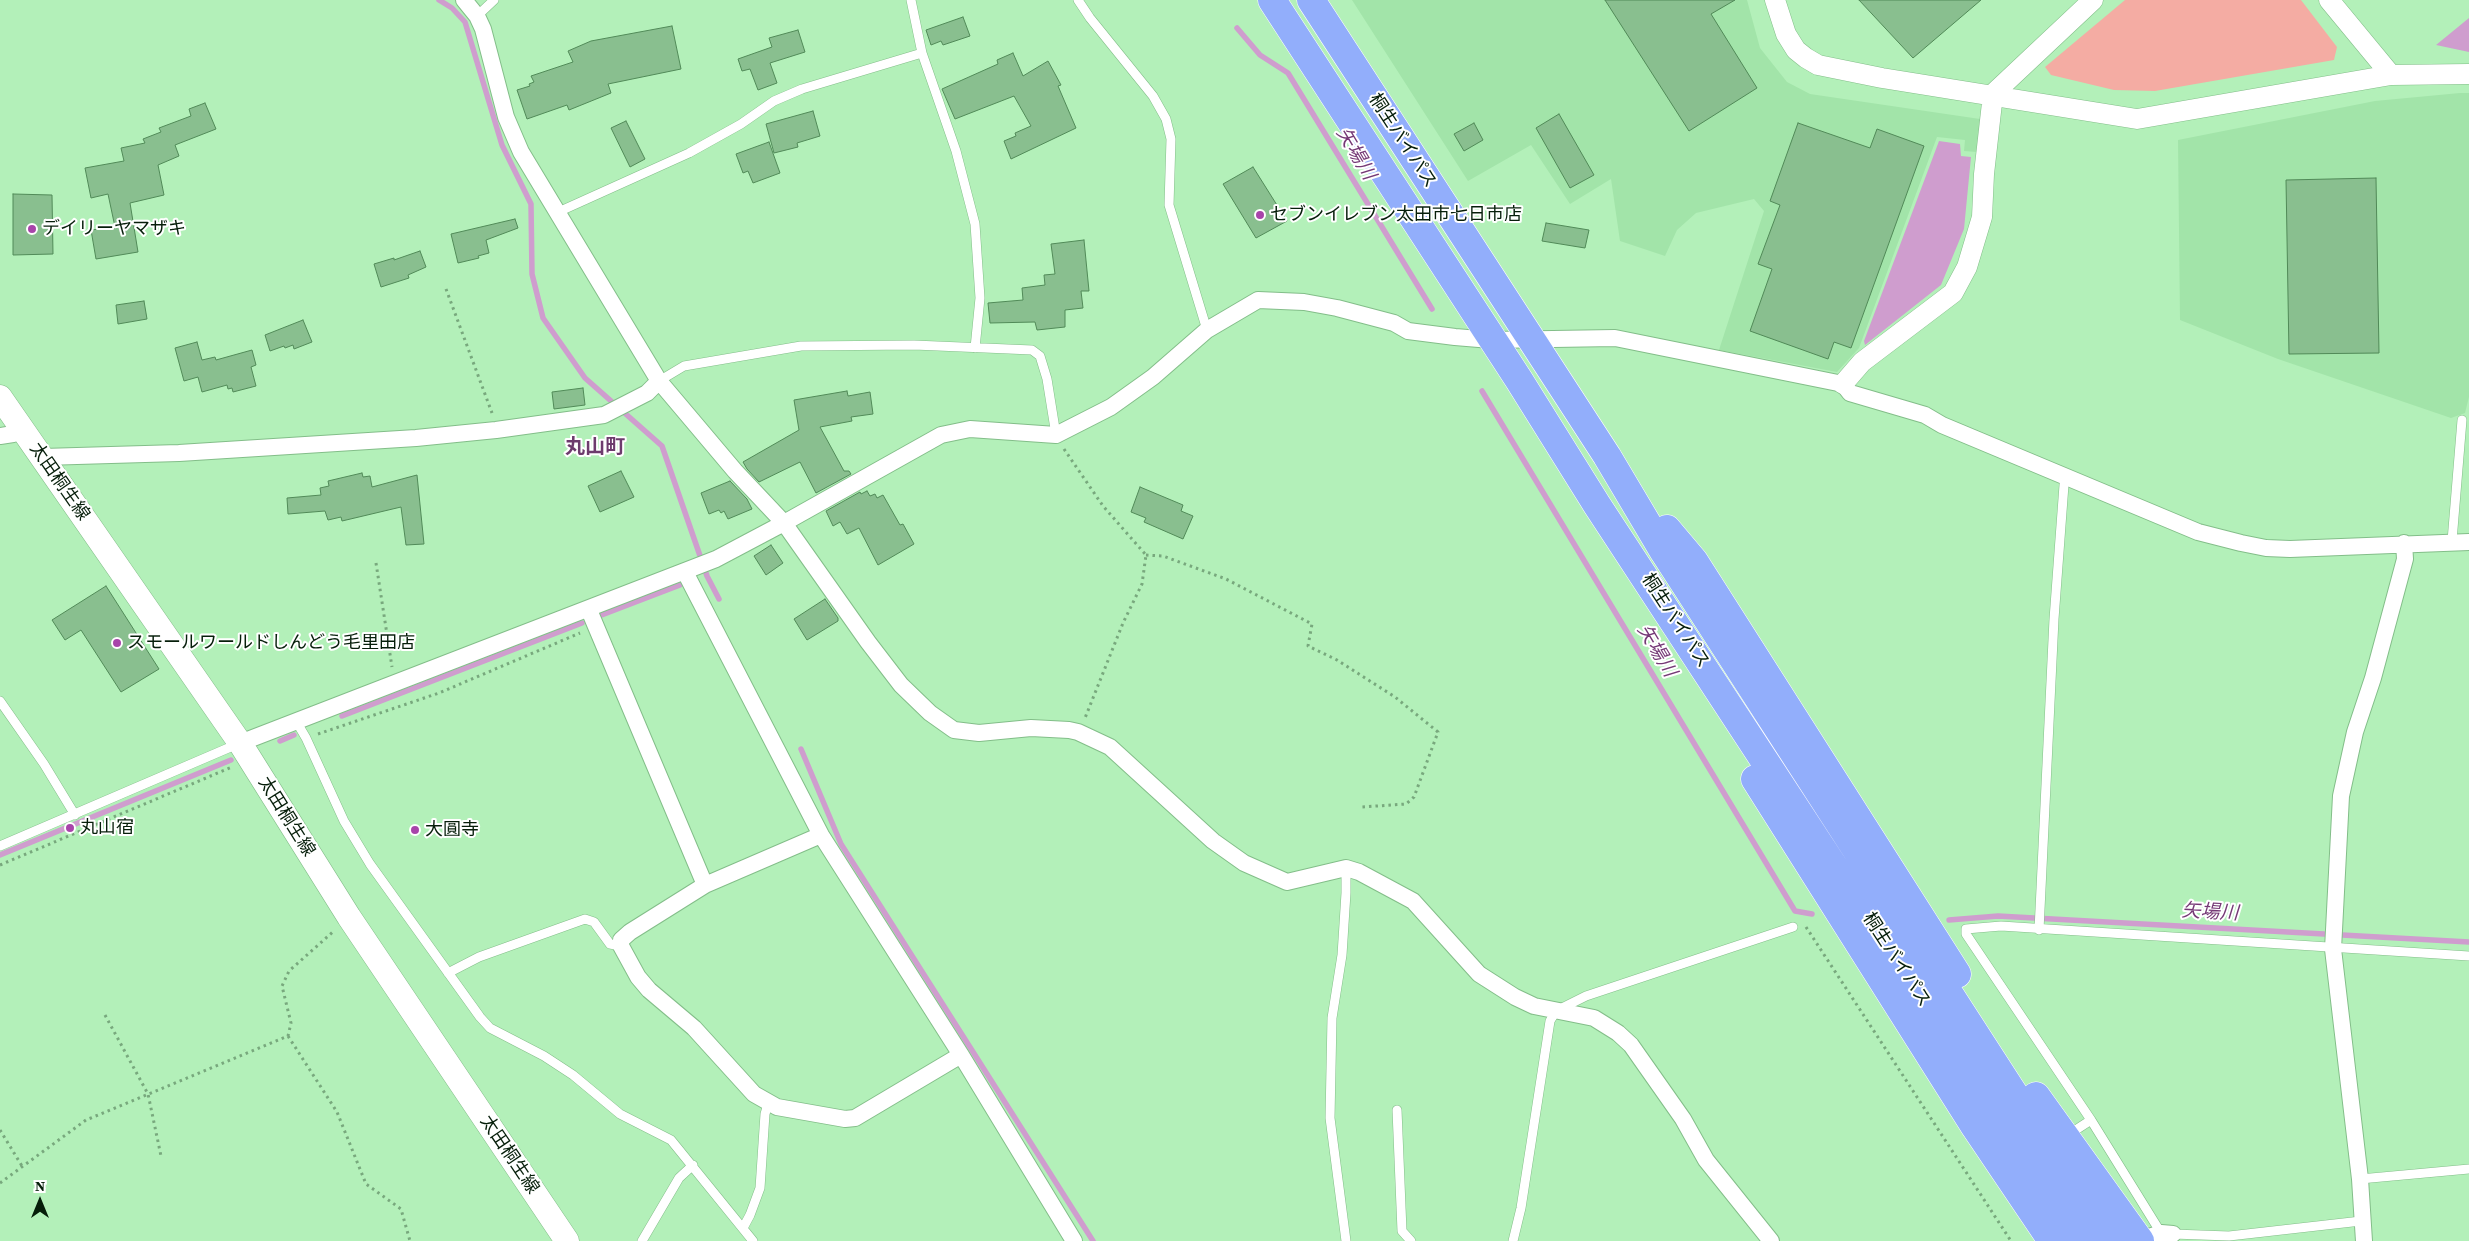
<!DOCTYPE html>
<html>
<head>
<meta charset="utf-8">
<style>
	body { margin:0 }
	#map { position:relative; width:2469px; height:1241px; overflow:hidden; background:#b3f0b9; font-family:"Source Serif 4",serif }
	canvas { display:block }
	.north { position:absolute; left:15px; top:1176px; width:50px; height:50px; -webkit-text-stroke:4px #fff; paint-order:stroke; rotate:0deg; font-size:14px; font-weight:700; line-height:20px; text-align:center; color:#061e0a }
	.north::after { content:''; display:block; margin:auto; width:18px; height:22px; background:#061e0a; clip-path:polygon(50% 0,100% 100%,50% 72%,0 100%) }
</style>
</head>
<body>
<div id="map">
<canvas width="2469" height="1241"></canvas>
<div class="north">N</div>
</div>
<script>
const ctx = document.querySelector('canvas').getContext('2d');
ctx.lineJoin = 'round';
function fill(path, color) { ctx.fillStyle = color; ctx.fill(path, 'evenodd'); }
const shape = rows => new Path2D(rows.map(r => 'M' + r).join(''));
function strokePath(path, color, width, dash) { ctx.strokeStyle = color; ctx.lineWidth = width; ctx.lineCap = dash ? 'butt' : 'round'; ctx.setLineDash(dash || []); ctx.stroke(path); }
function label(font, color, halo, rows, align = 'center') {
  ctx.font = font + ' "Source Serif 4","Noto Sans JP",serif'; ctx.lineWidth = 4; ctx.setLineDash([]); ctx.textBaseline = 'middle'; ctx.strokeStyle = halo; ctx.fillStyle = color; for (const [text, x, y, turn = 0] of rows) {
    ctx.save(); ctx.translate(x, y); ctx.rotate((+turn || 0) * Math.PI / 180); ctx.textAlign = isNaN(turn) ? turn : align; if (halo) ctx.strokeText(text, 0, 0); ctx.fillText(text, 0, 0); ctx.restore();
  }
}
fill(shape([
	[1352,0,1747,0,1760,48,1787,82,1810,94,1980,119,1977,152,1964,151,1965,140,1937,137,1859,348,1837,372,1719,350,1764,211,1754,199,1696,213,1677,230,1665,256,1620,241,1611,179,1570,204,1531,145,1468,181],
	[2460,93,2469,93,2469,397,2465,413,2451,418,2278,359,2180,320,2178,140,2375,101]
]), '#a2e4a9');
fill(shape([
	[2125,0,2301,0,2337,47,2334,60,2155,91,2114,90,2051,75,2045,67]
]), '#f4aca3');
fill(shape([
	[2469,18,2469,52,2436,45],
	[1939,141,1960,144,1961,156,1971,157,1964,229,1941,285,1865,345,1864,341]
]), '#cf9dce');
strokePath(shape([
	[439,0,452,8,465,22,502,145,531,204,532,274,543,318,585,378,662,446,707,576,719,599],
	[1237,28,1260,55,1288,73,1432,309],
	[1482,391,1795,911,1812,914],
	[599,616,680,585],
	[342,716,582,623],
	[280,741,294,735],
	[801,749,841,844,1093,1241],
	[0,855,231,760],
	[1949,920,1998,916,2469,942]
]), '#cf9dce', 5.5);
const building = shape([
	[1605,0,1735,0,1711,14,1757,88,1689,131,1605,0],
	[1859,0,1981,0,1913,58,1859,0],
	[963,17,970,36,943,45,941,41,931,45,926,30,963,17],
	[672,26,681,69,608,84,611,93,569,110,567,105,527,119,517,90,530,86,529,84,534,82,531,76,573,62,568,51,591,41,672,26],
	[798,30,805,52,770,63,777,83,758,90,750,69,742,71,738,59,772,47,769,38,798,30],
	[1013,53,1023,76,1048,61,1061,85,1058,86,1076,128,1011,159,1004,141,1016,136,1015,133,1031,126,1014,96,955,119,942,89,998,64,997,60,1013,53],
	[205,103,216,129,175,145,179,156,158,165,164,195,130,203,138,252,96,259,91,230,115,227,108,194,91,198,85,168,124,161,121,148,145,143,143,139,161,132,159,128,191,116,189,109,205,103],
	[813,111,820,136,797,143,798,147,774,153,766,124,813,111],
	[1559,114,1594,175,1570,188,1536,128,1559,114],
	[626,121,645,159,630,167,611,128,626,121],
	[1474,123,1483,140,1464,151,1454,134,1474,123],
	[1798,123,1870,148,1877,129,1924,146,1851,348,1834,342,1828,359,1750,331,1772,269,1758,264,1780,205,1770,201,1798,123],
	[769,142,780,173,753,183,748,171,743,173,736,154,769,142],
	[1253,167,1287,221,1256,238,1223,184,1253,167],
	[2376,178,2379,353,2289,354,2286,180,2376,178],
	[13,194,52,195,53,254,13,255,13,194],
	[515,219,518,228,486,240,489,253,478,256,479,258,458,263,451,234,515,219],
	[1546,223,1589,230,1585,248,1542,241,1546,223],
	[1084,240,1089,291,1081,291,1083,308,1065,310,1065,327,1037,330,1035,322,990,323,988,303,1023,300,1022,288,1045,285,1044,275,1055,274,1051,244,1084,240],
	[420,251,426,267,408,275,409,278,381,287,374,264,394,258,394,260,420,251],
	[144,301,147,319,118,324,116,305,144,301],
	[303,320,312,342,294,349,293,345,285,348,284,346,270,351,265,335,303,320],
	[197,342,202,360,215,357,216,360,252,350,256,365,251,367,256,386,233,392,232,388,228,389,227,385,202,392,198,377,184,381,175,348,197,342],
	[583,388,585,405,554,409,552,392,583,388],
	[847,391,848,396,870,392,873,414,851,417,852,421,820,427,844,471,849,471,851,474,816,493,800,462,759,482,747,469,743,462,799,430,794,400,847,391],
	[621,471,634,497,600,512,588,486,621,471],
	[362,473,363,477,370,476,372,487,417,475,424,544,406,545,401,507,342,521,341,517,328,520,325,511,288,514,287,498,321,495,320,488,329,486,328,481,362,473],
	[730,481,747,499,752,509,728,519,724,511,721,513,719,510,709,514,701,493,730,481],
	[1140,487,1183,505,1181,511,1193,516,1183,539,1144,522,1146,518,1131,512,1140,487],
	[867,491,870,496,875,494,877,498,883,495,900,525,903,524,914,544,878,565,859,528,847,534,840,522,833,526,826,511,860,492,861,494,867,491],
	[771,545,783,563,766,575,754,556,771,545],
	[106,586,159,669,121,692,81,630,65,640,52,620,106,586],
	[825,599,838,618,838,621,807,640,794,619,825,599]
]);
fill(building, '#89bf8f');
strokePath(building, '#518a58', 1);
const service = shape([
	[911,0,922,53,956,151,975,224,980,298,975,348],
	[1078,0,1090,18,1153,96,1166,119,1171,139,1169,205,1207,330],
	[477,16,494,0],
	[556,213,689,153,741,124,774,101,802,89,922,53],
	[659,381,684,366,801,346,914,345,1032,350,1040,356,1047,379,1056,435],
	[2452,541,2462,420],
	[0,701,44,764,75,815],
	[296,721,306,738,344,821,370,864,480,1017,490,1028,544,1056,573,1075,620,1114,671,1140,753,1241],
	[0,846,240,743],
	[1346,868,1346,893,1342,955,1332,1018,1330,1118,1346,1241],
	[2039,930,2054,619,2064,485,2067,476],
	[448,973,479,957,585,919,594,922,610,944,621,946],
	[1397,1110,1402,1231,1411,1241],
	[2068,1135,2091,1120],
	[2360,1179,2469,1169],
	[743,1228,750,1215,760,1188,765,1114,768,1104],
	[2161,1233,2091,1120,1966,934,1966,929,2001,926,2469,956],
	[2173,1234,2229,1236,2361,1221],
	[642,1241,679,1178,693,1165],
	[1513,1241,1521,1208,1550,1021,1556,1011,1586,996,1793,927]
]);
const minor = shape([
	[464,0,477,16,483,29,506,117,521,152,659,381,735,471,784,523,868,642,901,685,930,713,954,730,979,733,1031,728,1069,730,1078,732,1110,747,1213,841,1244,863,1287,882,1346,868,1359,872,1413,901,1479,974,1515,997,1534,1006,1594,1018,1618,1033,1631,1045,1683,1119,1706,1160,1771,1241],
	[0,436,13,434,23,429],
	[43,457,179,453,416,438,496,430,604,415,647,393,659,381],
	[685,572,821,835,961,1055,1074,1241],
	[589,610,705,885],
	[240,743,716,559,784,523,941,435,970,429,1056,435,1111,407,1153,377,1207,330,1258,300,1304,302,1337,308,1394,323,1408,331,1455,337,1491,340,1615,338,1843,384,1850,393,1925,415,1942,425,2198,532,2241,543,2266,548,2290,549,2469,542],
	[821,835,705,885,630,932,621,940,621,946,638,977,649,990,694,1028,754,1094,777,1107,845,1119,855,1118,961,1055],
	[2136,1241,2161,1233,2173,1234],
	[2364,1241,2360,1179,2333,949,2341,796,2355,732,2373,678,2405,559,2404,543]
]);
const tertiary = shape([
	[1775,0,1786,34,1796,50,1806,58,1818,65,1882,78,2137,119,2391,75,2469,74],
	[2329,0,2391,75],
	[1843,384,1862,362,1953,293,1967,267,1982,217,1984,174,1993,94,2093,0]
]);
const secondary = shape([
	[0,397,240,743,349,917,567,1241]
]);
const trunk = shape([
	[1272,0,1519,380,1597,505,2079,1241],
	[1311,0,1607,456,1664,552,2109,1241],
	[1667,529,1694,561,1957,974],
	[1755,779,1975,1127,2052,1241],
	[2036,1096,2140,1241]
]);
strokePath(service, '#83be89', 10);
strokePath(minor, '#83be89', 18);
strokePath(tertiary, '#83be89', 21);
strokePath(secondary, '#83be89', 25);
strokePath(trunk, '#fff', 29);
strokePath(shape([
	[446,289,492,413],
	[1064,449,1103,506,1146,555,1142,584,1123,623,1085,718],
	[1146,555,1163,556,1226,579,1312,624,1308,646,1337,660,1395,697,1438,732,1414,797,1406,804,1362,807],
	[376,563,392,667],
	[318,734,439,693,580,633],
	[0,865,232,767],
	[1806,927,2011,1241],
	[105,1015,148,1094,161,1156],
	[288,1036,337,1112,366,1184,401,1209,410,1241],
	[0,1130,22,1166],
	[0,1183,86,1120,288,1036,291,1023,282,986,289,971,335,930]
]), '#78a87d', 3, [2.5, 4]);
strokePath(service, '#fff', 9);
strokePath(minor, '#fff', 16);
strokePath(tertiary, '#fff', 20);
strokePath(secondary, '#fff', 24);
strokePath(trunk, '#92aefb', 28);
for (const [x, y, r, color] of [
	[1260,215,5,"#a844aa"],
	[32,229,5,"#a844aa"],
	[117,643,5,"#a844aa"],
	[70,828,5,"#a844aa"],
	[415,830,5,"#a844aa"]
]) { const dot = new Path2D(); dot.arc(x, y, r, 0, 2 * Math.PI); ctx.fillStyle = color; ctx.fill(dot); strokePath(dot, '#fff', 2); }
label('18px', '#061e0a', '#fff', [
	["桐生バイパス",1402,141,57],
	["太田桐生線",59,482,55],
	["桐生バイパス",1675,621,57],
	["太田桐生線",286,817,58],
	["桐生バイパス",1896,960,57],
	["太田桐生線",509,1155,56]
]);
label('18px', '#061e0a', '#fff', [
	["セブンイレブン太田市七日市店",1270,215],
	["デイリーヤマザキ",42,229],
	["スモールワールドしんどう毛里田店",127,643],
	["丸山宿",80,828],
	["大圓寺",425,830]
], 'left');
label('italic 19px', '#753976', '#fff', [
	["矢場川",1355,154,59],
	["矢場川",1656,651,59],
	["矢場川",2210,913,3]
]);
label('bold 20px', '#6d3b6d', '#fff', [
	["丸山町",595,448]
]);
</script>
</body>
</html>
